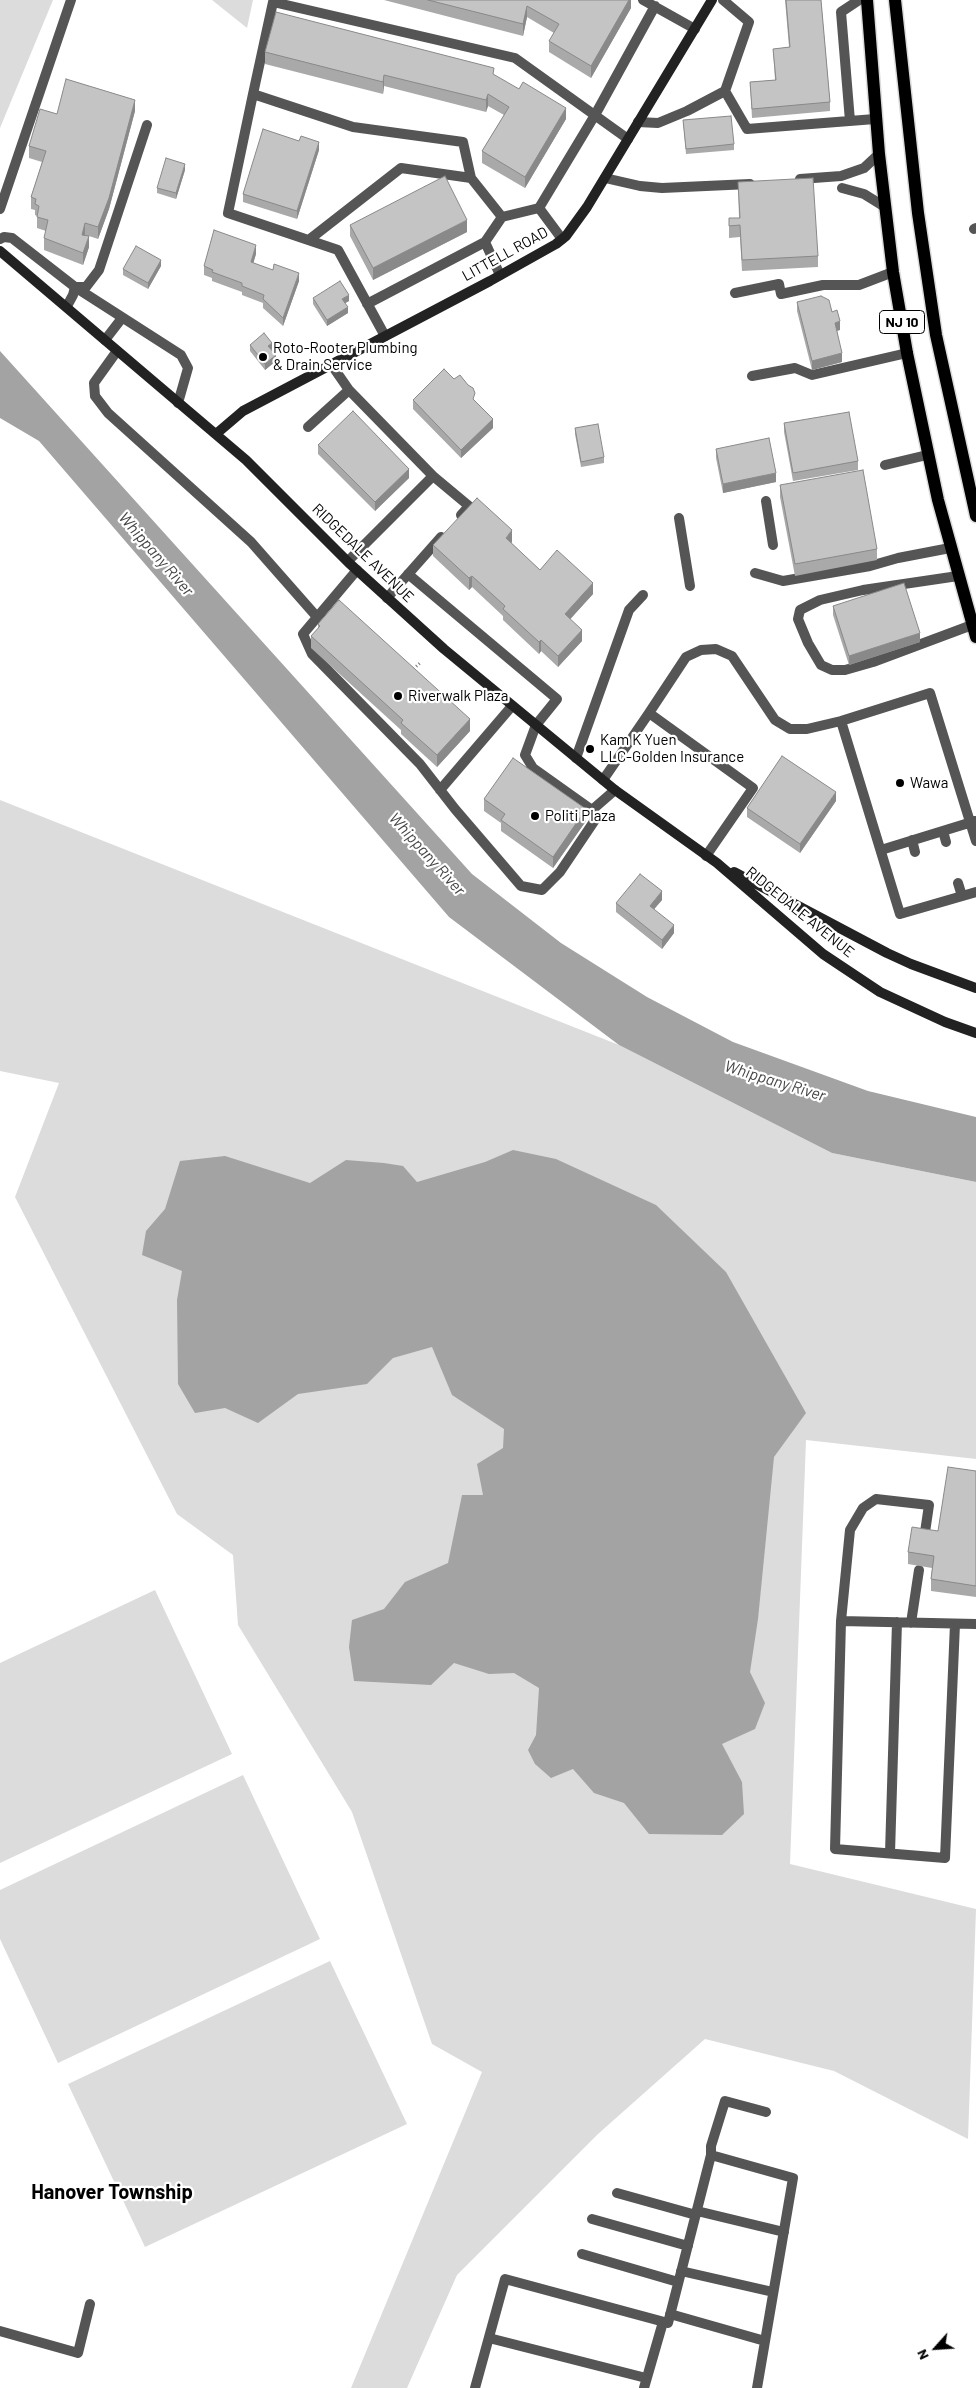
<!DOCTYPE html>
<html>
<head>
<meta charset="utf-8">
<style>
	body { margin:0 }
	#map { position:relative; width:976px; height:2388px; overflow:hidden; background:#fff; font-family:Barlow,sans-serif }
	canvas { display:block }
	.north { position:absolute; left:911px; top:2323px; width:50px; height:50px; -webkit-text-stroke:4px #fff; paint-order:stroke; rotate:244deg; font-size:14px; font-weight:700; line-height:20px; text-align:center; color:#000 }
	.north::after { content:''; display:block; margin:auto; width:18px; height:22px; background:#000; clip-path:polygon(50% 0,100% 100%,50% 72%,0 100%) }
</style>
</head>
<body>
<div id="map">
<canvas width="976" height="2388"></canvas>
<div class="north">N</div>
</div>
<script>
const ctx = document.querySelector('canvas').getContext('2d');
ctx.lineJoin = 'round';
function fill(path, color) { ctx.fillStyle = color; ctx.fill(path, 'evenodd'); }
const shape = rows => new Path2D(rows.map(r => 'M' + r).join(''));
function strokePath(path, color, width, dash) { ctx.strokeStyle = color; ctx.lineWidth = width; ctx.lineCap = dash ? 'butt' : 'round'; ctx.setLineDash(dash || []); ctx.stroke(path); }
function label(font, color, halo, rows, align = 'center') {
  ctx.font = font + ' Barlow,sans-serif'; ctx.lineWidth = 4.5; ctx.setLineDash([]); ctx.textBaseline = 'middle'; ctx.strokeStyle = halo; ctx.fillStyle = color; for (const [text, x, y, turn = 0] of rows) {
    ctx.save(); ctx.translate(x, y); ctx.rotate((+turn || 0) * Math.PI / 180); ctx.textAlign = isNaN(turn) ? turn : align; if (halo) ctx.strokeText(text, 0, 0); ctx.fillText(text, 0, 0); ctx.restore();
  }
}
fill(shape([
	[0,0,53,0,0,128],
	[212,0,253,0,247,28],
	[0,800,619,1045,832,1153,976,1182,976,1459,806,1440,790,1864,976,1909,968,2139,834,2071,705,2039,598,2134,457,2275,407,2388,351,2388,482,2072,432,2044,352,1812,238,1625,233,1555,177,1514,15,1197,59,1083,0,1071],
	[155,1590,232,1754,0,1863,0,1663],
	[243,1775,320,1939,58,2063,0,1939,0,1890],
	[330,1961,407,2124,145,2247,68,2084]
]), '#dcdcdc');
fill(shape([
	[0,351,472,874,561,943,647,997,733,1042,868,1091,976,1117,976,1182,832,1153,619,1045,449,917,39,441,0,418],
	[513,1150,556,1159,656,1205,726,1272,806,1413,774,1457,758,1619,750,1672,765,1703,755,1729,722,1744,742,1782,744,1814,722,1835,649,1834,624,1803,594,1793,573,1769,551,1778,535,1764,528,1750,536,1735,539,1688,514,1673,489,1674,454,1663,431,1685,354,1681,349,1647,352,1620,384,1609,405,1582,448,1563,462,1495,483,1495,477,1464,503,1448,504,1429,452,1395,432,1347,393,1358,367,1384,298,1394,258,1423,225,1408,195,1413,178,1384,177,1300,182,1271,142,1255,146,1231,165,1209,180,1161,225,1156,310,1183,346,1160,384,1163,403,1166,417,1182,485,1162]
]), '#a3a3a3');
const primary = shape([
	[867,0,879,154,893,272,907,353,938,500,976,637],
	[895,0,918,213,936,335,976,516]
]);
strokePath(primary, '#dbdbdb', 15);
strokePath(shape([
	[411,671,420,663]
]), '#777', 3, [1, 2.5]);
strokePath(shape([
	[643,0,695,29],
	[725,91,747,129,875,119],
	[253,94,273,2,515,58,628,139],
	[850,121,841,12,859,0],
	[638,122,658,123,687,111,725,91,749,22,723,0],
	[605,178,640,186,662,188,750,184],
	[800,179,841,176,864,168,879,154],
	[842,188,864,194,885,207],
	[539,208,595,115,655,6],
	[0,209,71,0],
	[974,229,976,228],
	[0,239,4,237,12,238,75,287,181,355,188,368,178,403],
	[310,239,401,168,471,178],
	[485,242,500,275],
	[735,293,779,284,781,294,823,285,859,285,893,272],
	[367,304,485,242,502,217,539,208,562,239],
	[67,306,73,295,75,287,86,287,99,270,147,125],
	[385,336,338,250,228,213,253,94,353,127,463,142,471,178,502,217],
	[105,340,122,318],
	[117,351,94,383,95,396,108,413,251,542,317,617],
	[331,364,349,390,433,476],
	[752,376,795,368,812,375,907,353],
	[308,427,349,390],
	[885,465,927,455],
	[766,501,773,545],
	[679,518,690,586],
	[348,561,433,476,469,506,461,515],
	[357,570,303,634,312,654,420,764,455,809,521,886,542,890,560,872,595,820,592,810],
	[755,573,783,581,870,566,898,558,950,548],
	[408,574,557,699,536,725,525,755,533,768,592,810,615,790],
	[958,576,863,590,820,600,800,610,798,619,808,643,821,665,832,670,845,670,873,662,972,625],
	[387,598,441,537],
	[649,713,686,657,701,650,716,649,732,656,775,720,790,729,807,729,841,721,930,693,976,841],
	[841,721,900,914,976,892],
	[576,758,629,610,643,595],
	[603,780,649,713,753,788,706,856],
	[440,790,512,706],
	[943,831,946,842],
	[912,840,915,852],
	[881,850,975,821],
	[958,883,962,896],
	[924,1539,929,1505,876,1499,863,1508,850,1530,841,1621,835,1849,945,1858,955,1624],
	[841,1621,976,1624],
	[911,1623,919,1570],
	[890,1853,897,1622],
	[711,2155,793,2178,757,2388],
	[617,2193,696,2215],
	[697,2211,784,2232],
	[592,2219,688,2246],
	[582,2254,678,2282],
	[681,2271,773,2292],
	[670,2314,765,2341],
	[0,2331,78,2353,90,2304],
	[489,2338,646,2378],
	[475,2388,505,2279,668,2323,711,2155,711,2146,725,2101,766,2112],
	[644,2388,663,2322]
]), '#555', 10);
strokePath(shape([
	[0,251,246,460,349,563,444,649,615,790,717,863,823,954,880,992,945,1022,976,1033],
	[216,434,243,411,490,281,556,244,566,236,587,207,712,0],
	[734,872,887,953,911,964,976,988]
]), '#222', 10);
strokePath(primary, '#000', 12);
fill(shape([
	[384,0,631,0,631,8,591,78,549,52,549,41,554,33,527,17,523,36],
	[785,0,821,0,830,102,830,111,752,118,750,82,775,80,773,49,789,47],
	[265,52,494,75,566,119,525,188,482,163,482,151,504,115,488,106,486,112,384,86,383,94,265,64],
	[135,111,109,209,98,239,89,236,89,247,83,265,44,250,44,238,46,231,37,228,37,216,35,215,35,210,31,209,31,197,42,162,29,158,29,146,57,114],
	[683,120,734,144,734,150,686,154],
	[319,150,297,219,243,202,243,194],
	[185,170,176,199,157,193,157,188],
	[738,182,818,256,818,267,742,271,740,237,729,238,729,218,739,218],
	[350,225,467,232,373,280,350,236],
	[256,254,253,263,299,281,283,326,263,308,263,303,242,295,242,292,212,281,212,278,204,275,204,266],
	[161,266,148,289,123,275,123,269],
	[313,298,349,301,345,303,348,313,327,326,313,304],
	[797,302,832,312,840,330,837,331,842,362,812,370,797,311],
	[250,345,272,349,271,350,276,361,265,370,250,351],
	[413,400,475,401,493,428,461,458,413,409],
	[784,423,858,461,858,470,793,481,784,432],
	[575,428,604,457,604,463,581,467,575,434],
	[318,445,409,478,375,511,318,454],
	[716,449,776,482,723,493,716,458],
	[780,485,877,549,877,560,795,576,780,497],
	[512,542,511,543,540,570,593,594,570,619,582,641,558,667,541,651,539,654,503,620,503,616,472,587,469,590,433,556,433,545],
	[833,606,920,642,849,665,833,615],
	[318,624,470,731,437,767,401,734,401,730,311,648,311,636,318,629],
	[484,799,586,821,553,868,501,831,501,823,484,811],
	[836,801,800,853,747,817,747,808],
	[662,900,654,909,674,933,662,949,616,912,616,903],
	[976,1471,976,1597,931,1591,931,1579,932,1568,908,1564,908,1552,938,1531]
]), '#a9a9a9');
fill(shape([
	[629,0,631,0,631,8,591,78,591,66],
	[527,6,527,17,523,36,523,24],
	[384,75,384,86,383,94,383,82],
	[488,94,488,106,486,112,486,100],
	[135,100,135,111,109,209,98,239,98,227],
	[566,108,566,119,525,188,525,177],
	[319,142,319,150,297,219,297,211],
	[185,164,185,170,176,199,176,193],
	[467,220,467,232,373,280,373,268],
	[85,223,85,235,82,235],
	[89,236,89,247,83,265,83,253],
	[256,245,256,254,251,271,251,262],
	[161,260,161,266,148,289,148,283],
	[299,273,299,281,283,326,283,318],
	[349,295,349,301,342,305,342,299],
	[348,307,348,313,327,326,327,320],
	[840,321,840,330,835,331,835,323],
	[272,343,272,349,268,352,268,346],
	[842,353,842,362,812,370,812,361],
	[276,355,276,361,265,370,265,364],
	[493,419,493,428,461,458,461,450],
	[409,469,409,478,375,511,375,502],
	[776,473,776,482,723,493,723,484],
	[512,530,512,542,506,549,506,538],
	[472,576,472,587,469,590,469,578],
	[593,583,593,594,565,625,565,614],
	[582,630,582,641,558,667,558,656],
	[920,633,920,642,849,665,849,656],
	[541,640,541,651,539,654,539,642],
	[470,719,470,731,437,767,437,755],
	[836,792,836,801,800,853,800,844],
	[586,809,586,821,553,868,553,857],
	[662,891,662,900,650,914,650,906],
	[674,925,674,933,662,949,662,940]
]), '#898989');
const building = shape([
	[428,0,629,0,591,66,549,41,559,24,527,6,523,24,428,0],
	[786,0,821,0,830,102,752,109,750,82,776,80,773,49,790,47,786,0],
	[276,12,494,68,493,74,519,89,523,82,566,108,525,177,482,151,509,107,488,94,486,100,384,75,383,82,265,52,276,12],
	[66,79,135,100,109,198,98,227,85,223,82,235,89,236,83,253,44,238,48,220,37,217,39,206,35,204,36,199,31,197,46,151,29,146,40,109,57,114,66,79],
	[731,116,734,144,686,149,683,120,731,116],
	[263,129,299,141,301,136,319,142,297,211,243,194,263,129],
	[166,158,185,164,176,193,157,188,166,158],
	[445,176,467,220,373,268,350,225,445,176],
	[813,178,818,256,742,260,740,225,729,226,729,218,740,218,738,182,813,178],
	[214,230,256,245,251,262,273,270,274,264,299,273,283,318,263,299,264,295,242,286,242,283,212,272,213,270,204,266,214,230],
	[136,246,161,260,148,283,123,269,136,246],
	[340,281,349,295,342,299,348,307,327,320,313,298,340,281],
	[821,296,829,300,832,312,837,310,840,321,835,323,842,353,812,361,797,302,821,296],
	[264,333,272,343,268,346,276,355,265,364,250,345,264,333],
	[444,369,454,379,460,375,468,385,473,388,475,393,473,399,493,419,461,450,413,400,444,369],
	[353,411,409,469,375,502,318,445,353,411],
	[849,412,858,461,793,473,784,423,849,412],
	[598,424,604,457,581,462,575,428,598,424],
	[769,438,776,473,723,484,716,449,769,438],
	[863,470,877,549,795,564,780,485,863,470],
	[477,498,512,530,506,538,540,570,557,550,593,583,565,614,582,630,558,656,541,640,539,642,503,609,505,606,472,576,469,578,433,545,477,498],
	[904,583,920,633,849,656,833,606,904,583],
	[339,600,470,719,437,755,401,723,403,720,311,636,320,626,318,624,339,600],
	[782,756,836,792,800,844,747,808,782,756],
	[513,758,586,809,553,857,501,820,505,814,484,799,513,758],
	[640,874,662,891,650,906,674,925,662,940,616,903,640,874],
	[948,1467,976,1471,976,1586,931,1579,934,1556,908,1552,912,1527,938,1531,948,1467]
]);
fill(building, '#c4c4c4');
strokePath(building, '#898989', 1);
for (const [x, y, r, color] of [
	[263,357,5,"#000"],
	[398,696,5,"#000"],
	[590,749,5,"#000"],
	[900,783,5,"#000"],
	[535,816,5,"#000"]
]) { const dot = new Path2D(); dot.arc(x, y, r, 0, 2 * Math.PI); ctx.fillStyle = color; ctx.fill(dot); strokePath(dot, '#fff', 2); }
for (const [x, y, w] of [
	[902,322,45]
]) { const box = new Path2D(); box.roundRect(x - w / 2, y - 11.5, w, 23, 4); ctx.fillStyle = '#fff'; ctx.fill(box); strokePath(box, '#000', 1); }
label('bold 14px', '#000', null, [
	["NJ 10",902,322]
]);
label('15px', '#000', '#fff', [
	["LITTELL ROAD",505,254,-29],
	["RIDGEDALE AVENUE",363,553,44],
	["RIDGEDALE AVENUE",800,912,39]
]);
label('15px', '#000', '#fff', [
	["Roto-Rooter Plumbing",273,348],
	["& Drain Service",273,365],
	["Riverwalk Plaza",408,696],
	["Kam K Yuen",600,740],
	["LLC-Golden Insurance",600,757],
	["Wawa",910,783],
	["Politi Plaza",545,816]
], 'left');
label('italic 16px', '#444', '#fff', [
	["Whippany River",156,554,49],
	["Whippany River",427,854,48],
	["Whippany River",775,1081,17]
]);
label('bold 20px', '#000', '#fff', [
	["Hanover Township",112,2192]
]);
</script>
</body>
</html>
